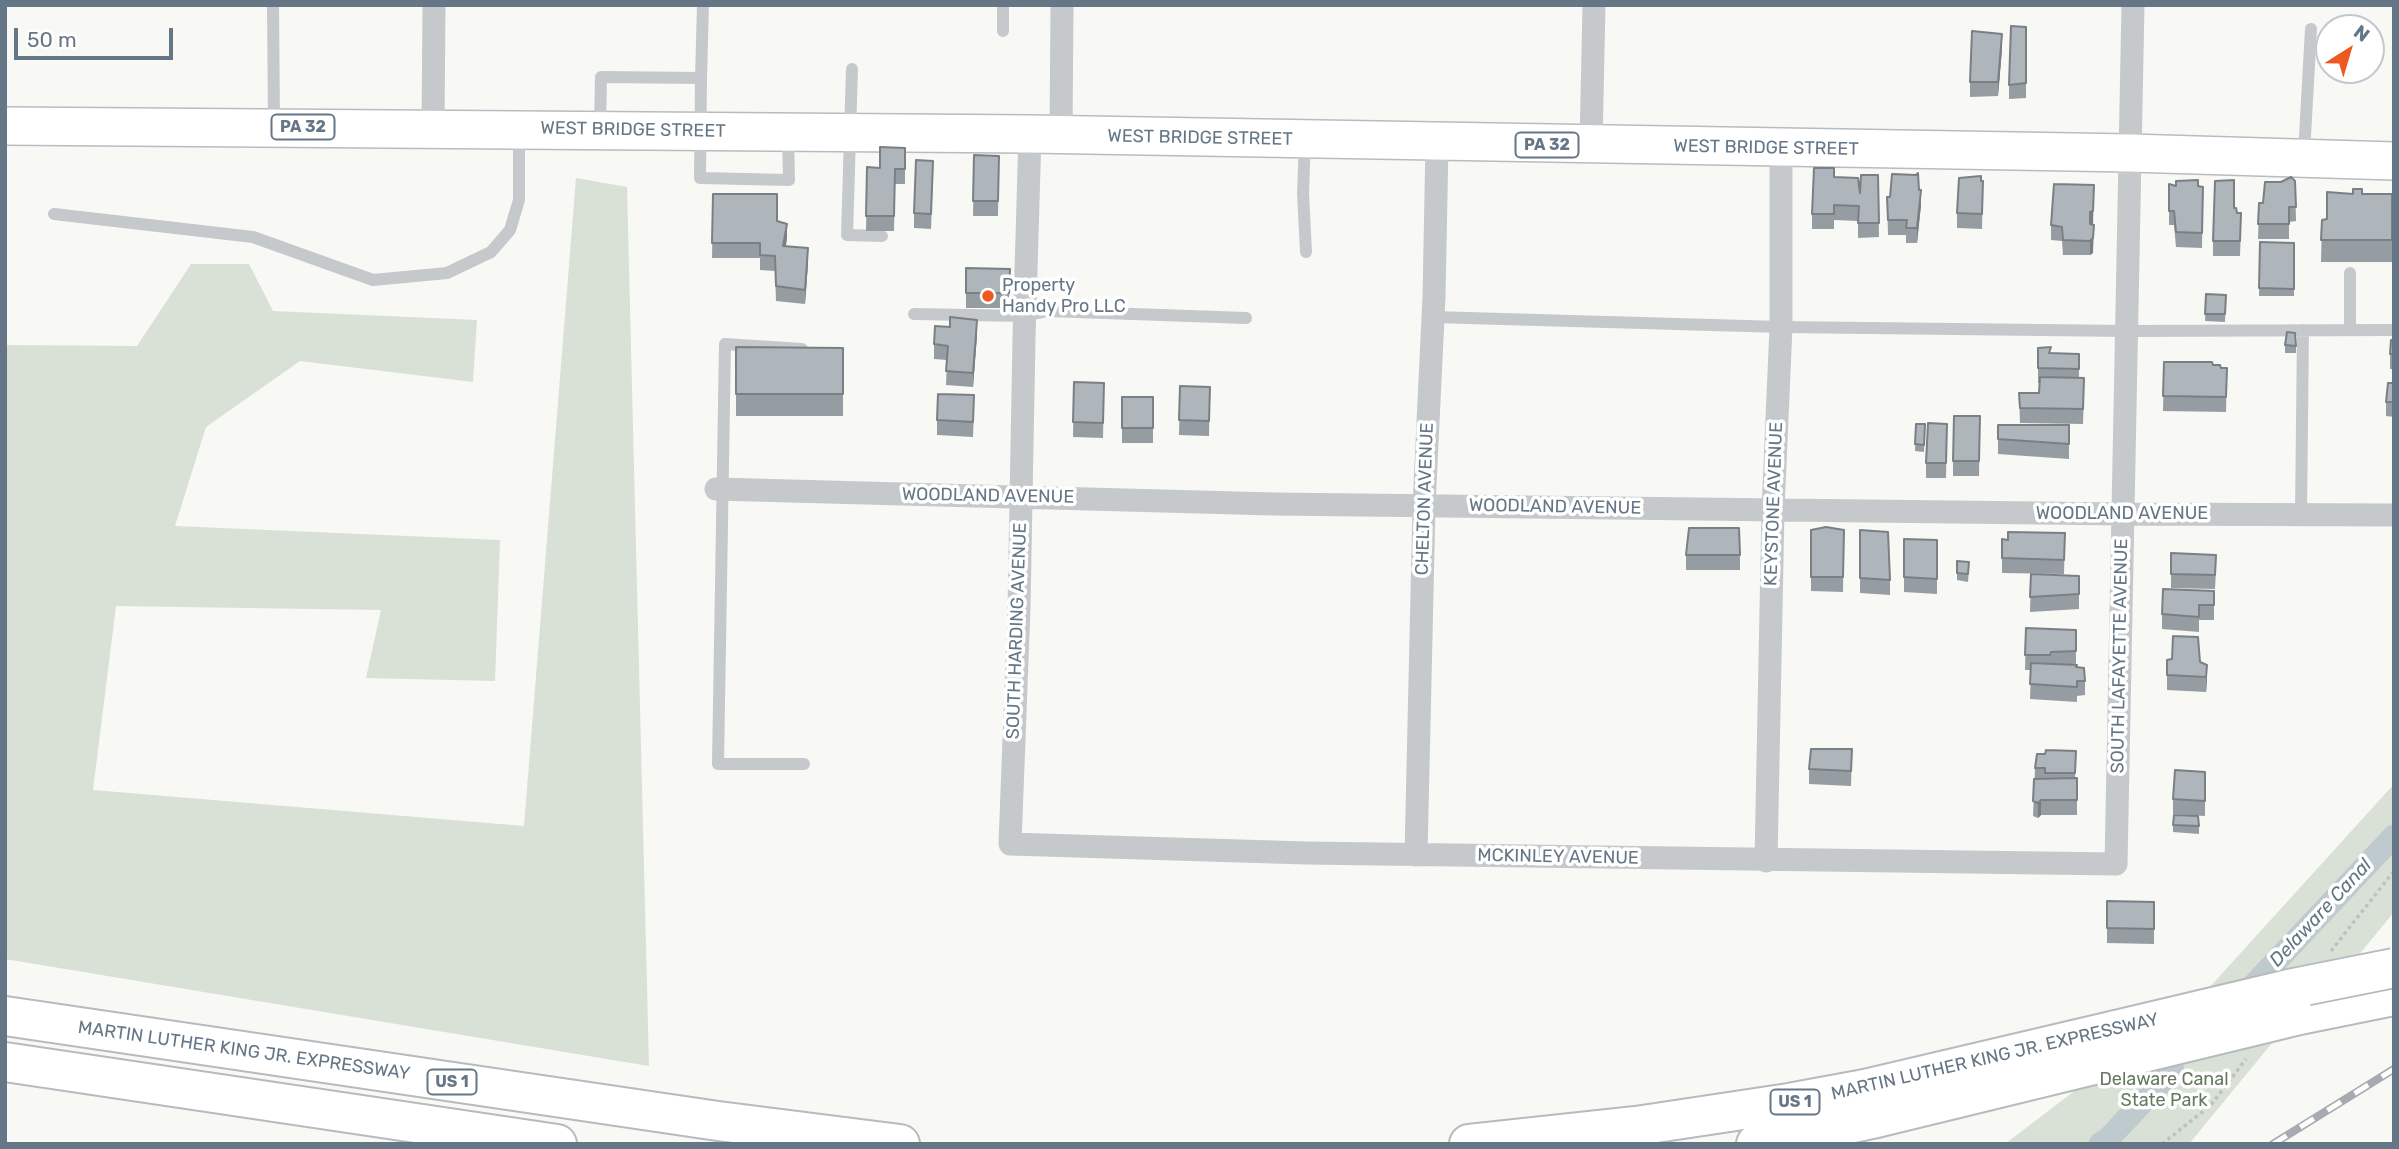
<!DOCTYPE html>
<html>
<head>
<meta charset="utf-8">
<style>
	body { margin:0 }
	#map { position:relative; width:2399px; height:1149px; overflow:hidden; background:#f8f8f5; font-family:Rubik,sans-serif }
	canvas { display:block }
	.frame { position:absolute; inset:0; border:7px solid #657787; pointer-events:none }
	.north { position:absolute; left:2315px; top:14px; width:70px; height:70px; box-sizing:border-box; background:#fff; border:2px solid #c1c9cf; border-radius:50%; rotate:37deg; font-size:19px; font-weight:700; line-height:28px; text-align:center; color:#657787 }
	.north::after { content:''; display:block; margin:auto; width:24px; height:32px; background:#ed5920; clip-path:polygon(50% 0,100% 100%,50% 72%,0 100%) }
	.scale { position:absolute; left:14px; top:28px; width:159px; height:32px; box-sizing:border-box; border:4px solid #657787; border-top:0; padding-left:9px; font-size:21px; line-height:24px; white-space:nowrap; color:#657787; -webkit-text-stroke:5px #fff; paint-order:stroke }
</style>
</head>
<body>
<div id="map">
<canvas width="2399" height="1149"></canvas>
<div class="frame"></div>
<div class="north">N</div>
<div class="scale">50 m</div>
</div>
<script>
const ctx = document.querySelector('canvas').getContext('2d');
ctx.lineJoin = 'round';
function fill(path, color) { ctx.fillStyle = color; ctx.fill(path, 'evenodd'); }
const shape = rows => new Path2D(rows.map(r => 'M' + r).join(''));
function strokePath(path, color, width, dash) { ctx.strokeStyle = color; ctx.lineWidth = width; ctx.lineCap = dash ? 'butt' : 'round'; ctx.setLineDash(dash || []); ctx.stroke(path); }
function label(font, color, halo, rows, align = 'center') {
  ctx.font = font + ' Rubik,sans-serif'; ctx.lineWidth = 7; ctx.setLineDash([]); ctx.textBaseline = 'middle'; ctx.strokeStyle = halo; ctx.fillStyle = color; for (const [text, x, y, turn = 0] of rows) {
    ctx.save(); ctx.translate(x, y); ctx.rotate((+turn || 0) * Math.PI / 180); ctx.textAlign = isNaN(turn) ? turn : align; if (halo) ctx.strokeText(text, 0, 0); ctx.fillText(text, 0, 0); ctx.restore();
  }
}
fill(shape([
	[576,178,627,187,649,1066,5,959,5,345,137,346,191,264,249,264,273,311,477,320,473,382,300,361,206,427,175,526,500,540,495,681,366,678,381,610,116,606,93,790,524,826],
	[2394,784,2394,912,2358,956,2341,959,2189,1144,2005,1144,2208,989]
]), '#d9e0d6');
strokePath(shape([
	[2249,990,2394,836],
	[2100,1144,2108,1139,2173,1070]
]), '#bfcacf', 23);
const primary = shape([
	[5,126,1030,134,2130,153,2394,161]
]);
const motorway = shape([
	[5,1016,718,1121,900,1144],
	[2295,1016,2394,996],
	[5,1062,557,1144],
	[1469,1144,1636,1126,1789,1103,1865,1089,2116,1030],
	[1756,1144,1872,1119,2122,1058]
]);
strokePath(primary, '#b8bcc0', 40);
strokePath(motorway, '#b7bbbe', 42);
strokePath(shape([
	[2331,951,2394,871],
	[2162,1144,2211,1105,2246,1059]
]), '#bec1c3', 3.5, [3.5, 3.5]);
strokePath(shape([
	[273,5,274,124],
	[1003,31,1003,5],
	[852,69,847,235,882,236],
	[701,78,703,5],
	[600,128,601,77,701,78,700,178,789,180,788,136],
	[1305,140,1303,193,1306,252],
	[2304,154,2311,29],
	[54,214,253,237,373,280,447,273,491,252,510,230,519,200,519,133],
	[2350,273,2350,330],
	[914,314,1024,316,1048,311,1246,318],
	[1433,317,1781,327,2128,331,2394,330],
	[802,349,725,344,718,764,804,764],
	[2301,515,2303,330]
]), '#c5c9cc', 12);
strokePath(shape([
	[433,128,434,5],
	[1030,134,1024,339,1019,608,1010,844,1306,853,2116,864,2133,5],
	[1061,135,1062,5],
	[1591,145,1594,5],
	[716,489,1274,504,2123,514,2394,515],
	[1416,855,1424,506,1434,297,1437,143],
	[1766,861,1773,510,1781,327,1781,148]
]), '#c5c9cc', 23);
strokePath(primary, '#fff', 37);
strokePath(motorway, '#fff', 38);
const rail = shape([
	[2273,1144,2394,1069]
]);
strokePath(rail, '#a5abb1', 8);
strokePath(rail, '#fff', 5, [16]);
const motorwayBridge = shape([
	[2116,1030,2289,989,2394,968],
	[2122,1058,2295,1016]
]);
strokePath(motorwayBridge, '#b7bbbe', 42, []);
strokePath(motorwayBridge, '#fff', 38);
fill(shape([
	[2026,27,2026,98,2009,99,2009,85],
	[2002,49,1998,96,1970,97,1970,82],
	[905,148,905,184,895,184,894,231,866,231,867,167,880,168],
	[974,155,999,156,998,216,973,216],
	[933,175,931,229,914,228,914,213],
	[1878,175,1879,237,1858,238,1858,221,1834,220,1834,229,1812,229,1812,214,1834,177,1860,193],
	[1981,181,1983,181,1982,229,1957,228,1957,213],
	[2295,181,2296,221,2289,222,2289,239,2258,239,2259,203,2263,203,2281,182],
	[2169,184,2176,186,2198,186,2203,187,2202,248,2176,247,2174,225,2169,225],
	[1919,190,1921,205,1917,243,1906,243,1906,235,1888,235,1887,197],
	[713,194,777,221,787,238,786,246,808,263,805,304,776,301,775,271,760,270,760,258,712,258],
	[2362,194,2392,194,2392,262,2321,262,2322,220,2327,219],
	[2234,208,2241,228,2240,256,2213,256,2213,241],
	[2051,225,2093,225,2093,253,2090,255,2063,255,2062,241,2051,240],
	[2260,242,2294,243,2294,296,2259,296],
	[966,268,1010,269,1009,308,966,308],
	[2206,294,2226,295,2225,322,2205,321],
	[977,335,973,387,946,385,947,360,934,359,934,344],
	[2394,340,2394,369,2390,369,2390,354],
	[2285,345,2296,346,2296,353,2285,353],
	[736,347,843,348,843,416,736,416],
	[2038,348,2051,353,2079,354,2079,378,2084,393,2083,424,2020,423,2019,393,2039,393,2040,383,2038,383],
	[2164,362,2213,365,2221,368,2227,368,2226,412,2163,411],
	[1074,382,1104,383,1103,438,1073,437],
	[2394,383,2394,417,2386,416,2386,402],
	[1180,386,1210,387,1209,436,1179,435],
	[1122,397,1153,397,1153,443,1122,443],
	[974,410,973,437,937,435,937,420],
	[1980,416,1979,476,1953,476,1953,461],
	[1916,424,1925,424,1924,452,1915,451],
	[1947,424,1946,478,1926,478,1926,463],
	[1998,425,2069,425,2069,459,1998,454],
	[1811,530,1844,530,1843,592,1811,591],
	[1860,530,1890,580,1890,595,1860,593],
	[2065,533,2064,574,2002,573,2002,539,2008,540],
	[1904,539,1937,540,1937,594,1904,592],
	[2171,553,2216,570,2215,589,2171,588],
	[1686,555,1740,555,1740,570,1686,570],
	[1957,561,1969,569,1968,582,1957,580],
	[2031,574,2079,576,2079,609,2030,612],
	[2214,591,2214,620,2199,620,2199,632,2162,629,2162,614],
	[2026,628,2076,651,2076,665,2085,681,2085,695,2077,696,2077,702,2030,699,2031,670,2025,670],
	[2167,660,2200,662,2207,679,2206,692,2167,690],
	[1852,749,1851,786,1809,784,1809,769],
	[2076,751,2075,778,2077,778,2077,815,2041,815,2038,818,2033,816,2035,768,2045,754],
	[2205,772,2205,816,2173,814,2173,799],
	[2173,825,2199,826,2199,834,2173,832],
	[2107,901,2154,902,2154,944,2107,943]
]), '#969da2');
fill(shape([
	[2002,34,2002,49,1998,96,1998,82],
	[2094,185,2093,226,2090,239,2090,212],
	[1921,190,1921,205,1917,243,1917,228],
	[787,224,787,238,783,261,783,246],
	[2094,225,2093,253,2090,255,2090,241],
	[808,248,808,263,805,304,805,290],
	[977,320,977,335,973,387,973,373],
	[2207,665,2207,679,2206,692,2206,677],
	[2041,800,2041,815,2038,818,2038,803]
]), '#7a7f84');
const building = shape([
	[2011,26,2026,27,2026,83,2009,85,2011,26],
	[1972,31,2002,34,1998,82,1970,82,1972,31],
	[880,147,905,148,905,169,895,169,894,216,866,216,867,167,880,168,880,147],
	[974,155,999,156,998,201,973,201,974,155],
	[916,160,933,161,931,214,914,213,916,160],
	[1814,168,1834,168,1834,177,1858,178,1860,193,1861,175,1878,175,1879,223,1858,223,1859,206,1834,205,1834,214,1812,214,1814,168],
	[1918,173,1919,190,1921,190,1917,228,1906,228,1907,220,1888,220,1887,197,1890,197,1892,174,1916,175,1918,173],
	[1981,176,1981,181,1983,181,1982,214,1957,213,1959,178,1981,176],
	[2291,177,2295,181,2296,207,2289,207,2289,224,2258,224,2259,203,2263,203,2265,182,2281,182,2291,177],
	[2198,180,2198,186,2203,187,2202,233,2176,232,2174,211,2169,211,2169,184,2176,186,2176,181,2198,180],
	[2234,180,2234,208,2236,208,2237,213,2241,213,2240,241,2213,241,2215,181,2234,180],
	[2054,184,2094,185,2093,211,2090,212,2090,224,2094,225,2093,238,2090,241,2063,240,2062,227,2051,225,2054,184],
	[2353,189,2362,189,2362,194,2392,194,2392,240,2321,240,2322,220,2327,219,2327,192,2353,194,2353,189],
	[713,194,777,194,777,221,787,224,783,246,808,248,805,290,776,286,775,256,760,255,760,243,712,243,713,194],
	[2260,242,2294,243,2294,289,2259,288,2260,242],
	[966,268,1010,269,1009,293,966,293,966,268],
	[2206,294,2226,295,2225,314,2205,314,2206,294],
	[950,317,977,320,973,373,946,371,948,346,934,344,935,326,950,327,950,317],
	[2287,332,2295,333,2296,346,2285,345,2287,332],
	[2391,340,2394,340,2394,354,2390,354,2391,340],
	[736,347,843,348,843,394,736,394,736,347],
	[2051,347,2049,353,2079,354,2079,369,2038,368,2038,348,2051,347],
	[2164,362,2212,362,2213,365,2220,365,2221,368,2227,368,2226,397,2163,396,2164,362],
	[2040,377,2084,378,2083,409,2020,408,2019,393,2039,393,2040,377],
	[1074,382,1104,383,1103,423,1073,422,1074,382],
	[2388,383,2394,383,2394,402,2386,402,2388,383],
	[1180,386,1210,387,1209,421,1179,420,1180,386],
	[938,394,974,395,973,422,937,420,938,394],
	[1122,397,1153,397,1153,428,1122,428,1122,397],
	[1954,416,1980,416,1979,461,1953,461,1954,416],
	[1928,423,1947,424,1946,463,1926,463,1928,423],
	[1916,424,1925,424,1924,445,1915,444,1916,424],
	[1998,425,2069,425,2069,444,1998,439,1998,425],
	[1826,527,1844,530,1843,577,1811,577,1811,530,1826,527],
	[1689,528,1739,528,1740,555,1686,555,1689,528],
	[1860,530,1888,532,1890,580,1860,578,1860,530],
	[2008,532,2065,533,2064,560,2002,558,2002,539,2008,540,2008,532],
	[1904,539,1937,540,1937,579,1904,577,1904,539],
	[2171,553,2216,555,2215,575,2171,574,2171,553],
	[1957,561,1969,562,1968,574,1957,573,1957,561],
	[2031,574,2079,576,2079,594,2030,597,2031,574],
	[2163,589,2214,591,2214,605,2199,605,2199,617,2162,614,2163,589],
	[2026,628,2076,630,2076,651,2051,652,2050,655,2025,655,2026,628],
	[2173,636,2198,637,2200,662,2207,665,2206,677,2167,675,2167,660,2172,659,2173,636],
	[2031,663,2077,665,2076,667,2084,668,2085,681,2077,681,2077,687,2030,684,2031,663],
	[1811,749,1852,749,1851,771,1809,769,1811,749],
	[2046,750,2076,751,2075,773,2045,773,2045,768,2035,768,2037,754,2045,754,2046,750],
	[2175,770,2205,772,2205,801,2173,799,2175,770],
	[2077,778,2077,800,2041,800,2038,803,2033,801,2034,779,2077,778],
	[2174,815,2198,816,2199,826,2173,825,2174,815],
	[2107,901,2154,902,2154,929,2107,928,2107,901]
]);
fill(building, '#aeb6bc');
strokePath(building, '#7a7f84', 2);
for (const [x, y, r, color] of [
	[988,296,7,"#ed5920"]
]) { const dot = new Path2D(); dot.arc(x, y, r, 0, 2 * Math.PI); ctx.fillStyle = color; ctx.fill(dot); strokePath(dot, '#fff', 2.5); }
for (const [x, y, w] of [
	[303,127,63],
	[1547,145,63],
	[452,1082,49],
	[1795,1102,49]
]) { const box = new Path2D(); box.roundRect(x - w / 2, y - 12.5, w, 25, 5); ctx.fillStyle = '#fff'; ctx.fill(box); strokePath(box, '#657787', 2); }
label('bold 16px', '#657787', null, [
	["PA 32",303,127],
	["PA 32",1547,145],
	["US 1",452,1082],
	["US 1",1795,1102]
]);
label('18px', '#657787', '#fff', [
	["WEST BRIDGE STREET",633,130,1],
	["WEST BRIDGE STREET",1200,138,1],
	["WEST BRIDGE STREET",1766,148,1],
	["WOODLAND AVENUE",988,496,1],
	["CHELTON AVENUE",1425,499,-88],
	["KEYSTONE AVENUE",1774,504,-88],
	["WOODLAND AVENUE",1555,507,1],
	["WOODLAND AVENUE",2122,514],
	["SOUTH HARDING AVENUE",1017,631,-88],
	["SOUTH LAFAYETTE AVENUE",2120,656,-89],
	["MCKINLEY AVENUE",1558,857,1],
	["MARTIN LUTHER KING JR. EXPRESSWAY",244,1051,8],
	["MARTIN LUTHER KING JR. EXPRESSWAY",1995,1057,-13]
]);
label('18px', '#657787', '#fff', [
	["Property",1002,286],
	["Handy Pro LLC",1002,307]
], 'left');
label('18px', '#647960', '#fff', [
	["Delaware Canal",2164,1080],
	["State Park",2164,1101]
]);
label('italic 19px', '#617883', '#fff', [
	["Delaware Canal",2321,913,-47]
]);
</script>
</body>
</html>
